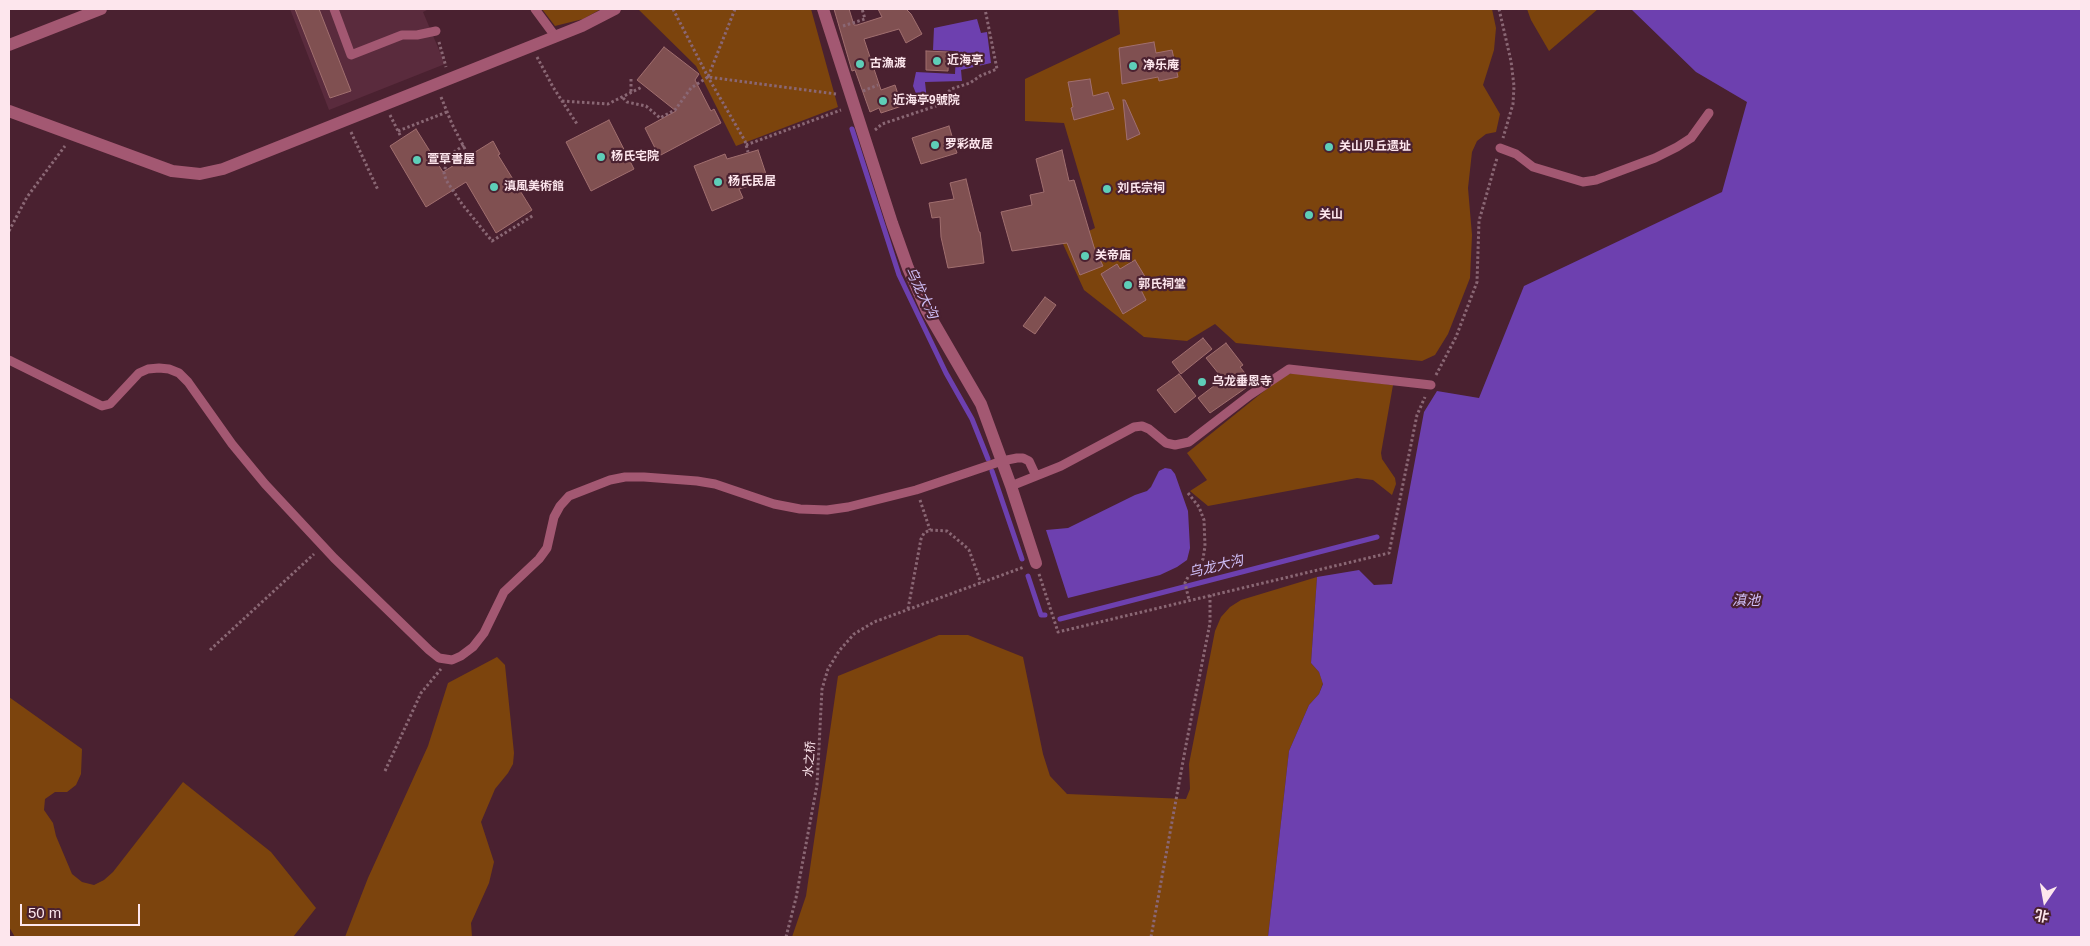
<!DOCTYPE html>
<html>
<head>
<meta charset="utf-8">
<style>
	body { margin:0 }
	#map { position:relative; width:2090px; height:946px; overflow:hidden; background:#4a2130; font-family:Arial,"Noto Sans SC",sans-serif }
	canvas { display:block }
	.frame { position:absolute; inset:0; border:10px solid #fde6ed; pointer-events:none }
	.north { position:absolute; left:2020px; top:876px; width:50px; height:50px; -webkit-text-stroke:4px #4a2130; paint-order:stroke; rotate:192deg; font-size:14px; font-weight:700; line-height:20px; text-align:center; color:#fde6ed }
	.north::after { content:''; display:block; margin:auto; width:18px; height:22px; background:#fde6ed; clip-path:polygon(50% 0,100% 100%,50% 72%,0 100%) }
	.scale { position:absolute; left:20px; top:904px; width:120px; height:22px; box-sizing:border-box; border:2px solid #fde6ed; border-top:0; padding-left:6px; font-size:15px; line-height:18px; white-space:nowrap; color:#fde6ed; -webkit-text-stroke:4px #4a2130; paint-order:stroke }
</style>
</head>
<body>
<div id="map">
<canvas width="2090" height="946"></canvas>
<div class="frame"></div>
<div class="north">北</div>
<div class="scale">50 m</div>
</div>
<script>
const ctx = document.querySelector('canvas').getContext('2d');
ctx.lineJoin = 'round';
function fill(path, color) { ctx.fillStyle = color; ctx.fill(path, 'evenodd'); }
const shape = rows => new Path2D(rows.map(r => 'M' + r).join(''));
function strokePath(path, color, width, dash) { ctx.strokeStyle = color; ctx.lineWidth = width; ctx.lineCap = dash ? 'butt' : 'round'; ctx.setLineDash(dash || []); ctx.stroke(path); }
function label(font, color, halo, rows, align = 'center') {
  ctx.font = font + ' Arial,"Noto Sans SC",sans-serif'; ctx.lineWidth = 4.5; ctx.setLineDash([]); ctx.textBaseline = 'middle'; ctx.strokeStyle = halo; ctx.fillStyle = color; for (const [text, x, y, turn = 0] of rows) {
    ctx.save(); ctx.translate(x, y); ctx.rotate((+turn || 0) * Math.PI / 180); ctx.textAlign = isNaN(turn) ? turn : align; if (halo) ctx.strokeText(text, 0, 0); ctx.fillText(text, 0, 0); ctx.restore();
  }
}
fill(shape([
	[290,9,429,9,423,12,445,64,329,110]
]), '#5a2b3d');
fill(shape([
	[542,9,601,9,583,19,555,26],
	[638,9,811,9,838,107,736,146,696,66],
	[1118,9,1492,9,1496,28,1494,50,1483,85,1500,114,1496,132,1486,134,1477,141,1472,152,1468,188,1472,235,1470,278,1448,334,1435,355,1422,361,1236,343,1215,324,1187,341,1144,337,1084,290,1063,244,1095,228,1064,123,1025,121,1025,79,1120,34],
	[1527,9,1598,9,1549,51,1531,20],
	[1295,373,1393,385,1381,453,1382,459,1395,478,1396,484,1392,495,1373,480,1357,478,1208,506,1190,491,1207,480,1187,453,1284,375],
	[1317,577,1311,663,1319,672,1323,683,1319,694,1309,705,1289,751,1268,937,792,937,806,896,838,676,939,635,968,635,1023,657,1043,754,1050,776,1067,794,1186,799,1190,789,1189,764,1215,631,1221,617,1230,607,1241,600],
	[497,657,505,665,514,753,513,764,508,773,495,789,481,822,494,862,489,883,471,923,472,937,345,937,368,878,428,746,448,683],
	[9,697,82,749,81,774,76,785,67,792,55,792,45,799,44,810,53,823,56,836,72,874,82,882,94,885,104,880,113,872,183,782,271,852,316,908,293,937,15,937,9,927]
]), '#7c440d');
fill(shape([
	[1631,9,2081,9,2081,937,1268,937,1289,751,1309,705,1319,694,1323,684,1319,672,1311,663,1317,577,1359,570,1374,585,1392,584,1424,412,1437,391,1479,398,1524,286,1722,192,1747,102,1696,72],
	[977,19,981,33,987,32,991,63,961,70,962,81,925,82,927,100,919,101,913,86,916,72,955,74,956,51,933,50,934,28],
	[1165,468,1171,469,1175,474,1188,511,1190,548,1187,560,1177,567,1160,575,1068,598,1046,530,1068,528,1135,495,1147,491,1151,487,1159,471]
]), '#6d40af');
strokePath(shape([
	[852,129,899,275,946,373,972,419,988,459],
	[992,471,1022,559],
	[1028,576,1041,615,1045,615],
	[1060,619,1377,537]
]), '#6d40af', 5);
const building = shape([
	[295,9,319,9,351,91,330,98,295,9],
	[834,9,849,9,854,25,857,25,882,17,878,9,906,9,911,14,922,34,906,43,899,29,864,39,881,90,895,85,902,106,881,113,879,108,870,112,855,70,852,71,834,9],
	[1154,42,1156,53,1172,50,1178,77,1159,81,1158,77,1122,84,1119,48,1154,42],
	[664,47,699,74,695,80,711,111,714,109,721,123,659,156,645,128,676,111,637,80,664,47],
	[926,51,949,52,948,71,926,70,926,51],
	[1090,79,1093,96,1108,92,1114,109,1074,120,1071,108,1073,107,1068,82,1090,79],
	[1123,100,1125,100,1140,134,1127,140,1123,100],
	[609,120,634,169,591,191,566,142,609,120],
	[949,126,957,153,921,164,912,138,949,126],
	[416,129,443,172,493,141,500,154,498,155,532,210,496,233,466,182,426,207,390,146,416,129],
	[758,150,768,180,739,189,743,198,712,211,694,166,725,154,727,159,758,150],
	[1062,150,1069,181,1074,180,1094,247,1103,266,1080,275,1067,243,1012,251,1001,212,1032,205,1030,195,1044,192,1036,159,1062,150],
	[966,179,979,232,980,232,984,263,948,268,941,237,940,217,932,218,929,203,954,199,950,183,966,179],
	[1135,260,1150,285,1141,290,1146,300,1123,314,1101,274,1117,264,1120,269,1135,260],
	[1045,297,1056,305,1035,334,1023,326,1045,297],
	[1203,338,1212,349,1181,374,1172,362,1203,338],
	[1226,343,1243,365,1240,367,1253,383,1210,413,1198,398,1223,379,1206,358,1226,343],
	[1179,374,1196,396,1175,413,1157,390,1179,374]
]);
fill(building, '#805051');
strokePath(building, '#a16f6f', 1);
strokePath(shape([
	[673,9,708,77,745,141,748,152],
	[735,9,708,77,836,94],
	[1499,9,1511,61,1514,86,1513,104,1503,138],
	[843,26,865,19,862,9],
	[439,42,446,67],
	[537,57,553,87,577,124],
	[631,79,631,94],
	[863,91,878,85],
	[441,97,452,124,467,153],
	[623,98,627,102,646,106,660,118,675,110,691,88,708,77],
	[562,101,608,104,642,87],
	[390,115,401,137],
	[875,130,882,124,936,106,951,89,970,83,980,76,997,69,985,9],
	[398,131,447,112],
	[351,132,378,190],
	[464,145,450,155,447,160,444,173,446,180,462,204,492,241,534,215],
	[746,145,841,110],
	[9,231,27,197,65,146],
	[1436,375,1456,337,1477,282,1479,221,1497,158],
	[1188,493,1199,507,1204,520,1205,546,1203,559,1197,570,1188,577,1185,583,1189,600],
	[920,500,930,530],
	[1039,574,1058,632,1389,553,1417,415,1425,397],
	[908,609,921,539,924,533,930,530,947,531,965,546,969,550,981,583],
	[210,650,314,554],
	[385,771,421,693,441,669],
	[786,937,796,898,817,785,822,689,828,669,839,651,854,634,874,622,1024,567],
	[1151,937,1186,745,1210,623,1210,595]
]), '#8a6774', 3, [2.5, 2.5]);
strokePath(shape([
	[334,9,351,55,402,35,417,35,436,31],
	[535,9,555,36],
	[1500,148,1516,154,1533,167,1583,182,1596,180,1655,158,1677,147,1691,138,1709,113],
	[9,360,102,406,110,404,139,373,148,369,159,368,169,369,179,373,188,382,232,444,265,484,334,558,429,650,439,658,452,660,461,656,473,647,484,633,504,592,539,559,547,548,554,517,560,506,569,496,610,480,625,477,644,477,697,481,715,484,774,504,800,509,827,510,848,507,916,490,1002,461,1017,458,1023,458,1029,461,1036,476],
	[1011,486,1061,466,1134,427,1142,426,1149,429,1166,443,1175,445,1189,442,1250,395,1289,369,1431,385]
]), '#a35872', 9);
strokePath(shape([
	[823,9,892,223,908,268,927,311,981,404,1011,486,1036,563],
	[9,45,101,9],
	[9,111,172,171,200,174,223,169,582,26,615,9]
]), '#a35872', 12);
for (const [x, y, r, color] of [
	[937,61,5,"#5eceb8"],
	[860,64,5,"#5eceb8"],
	[1133,66,5,"#5eceb8"],
	[883,101,5,"#5eceb8"],
	[935,145,5,"#5eceb8"],
	[1329,147,5,"#5eceb8"],
	[601,157,5,"#5eceb8"],
	[417,160,5,"#5eceb8"],
	[718,182,5,"#5eceb8"],
	[494,187,5,"#5eceb8"],
	[1107,189,5,"#5eceb8"],
	[1309,215,5,"#5eceb8"],
	[1085,256,5,"#5eceb8"],
	[1128,285,5,"#5eceb8"],
	[1202,382,5,"#5eceb8"]
]) { const dot = new Path2D(); dot.arc(x, y, r, 0, 2 * Math.PI); ctx.fillStyle = color; ctx.fill(dot); strokePath(dot, '#4a2130', 2); }
label('bold 12px', '#fde6ed', '#4a2130', [
	["近海亭",947,61],
	["古漁渡",870,64],
	["净乐庵",1143,66],
	["近海亭9號院",893,101],
	["罗彩故居",945,145],
	["关山贝丘遗址",1339,147],
	["杨氏宅院",611,157],
	["萱草書屋",427,160],
	["杨氏民居",728,182],
	["滇風美術館",504,187],
	["刘氏宗祠",1117,189],
	["关山",1319,215],
	["关帝庙",1095,256],
	["郭氏祠堂",1138,285],
	["乌龙垂恩寺",1212,382]
], 'left');
label('12px', '#fde6ed', '#4a2130', [
	["水之桥",810,759,-86]
]);
label('italic 14px', '#d0bff8', '#4a2130', [
	["乌龙大沟",921,293,64],
	["乌龙大沟",1216,567,-14],
	["滇池",1746,601]
]);
</script>
</body>
</html>
